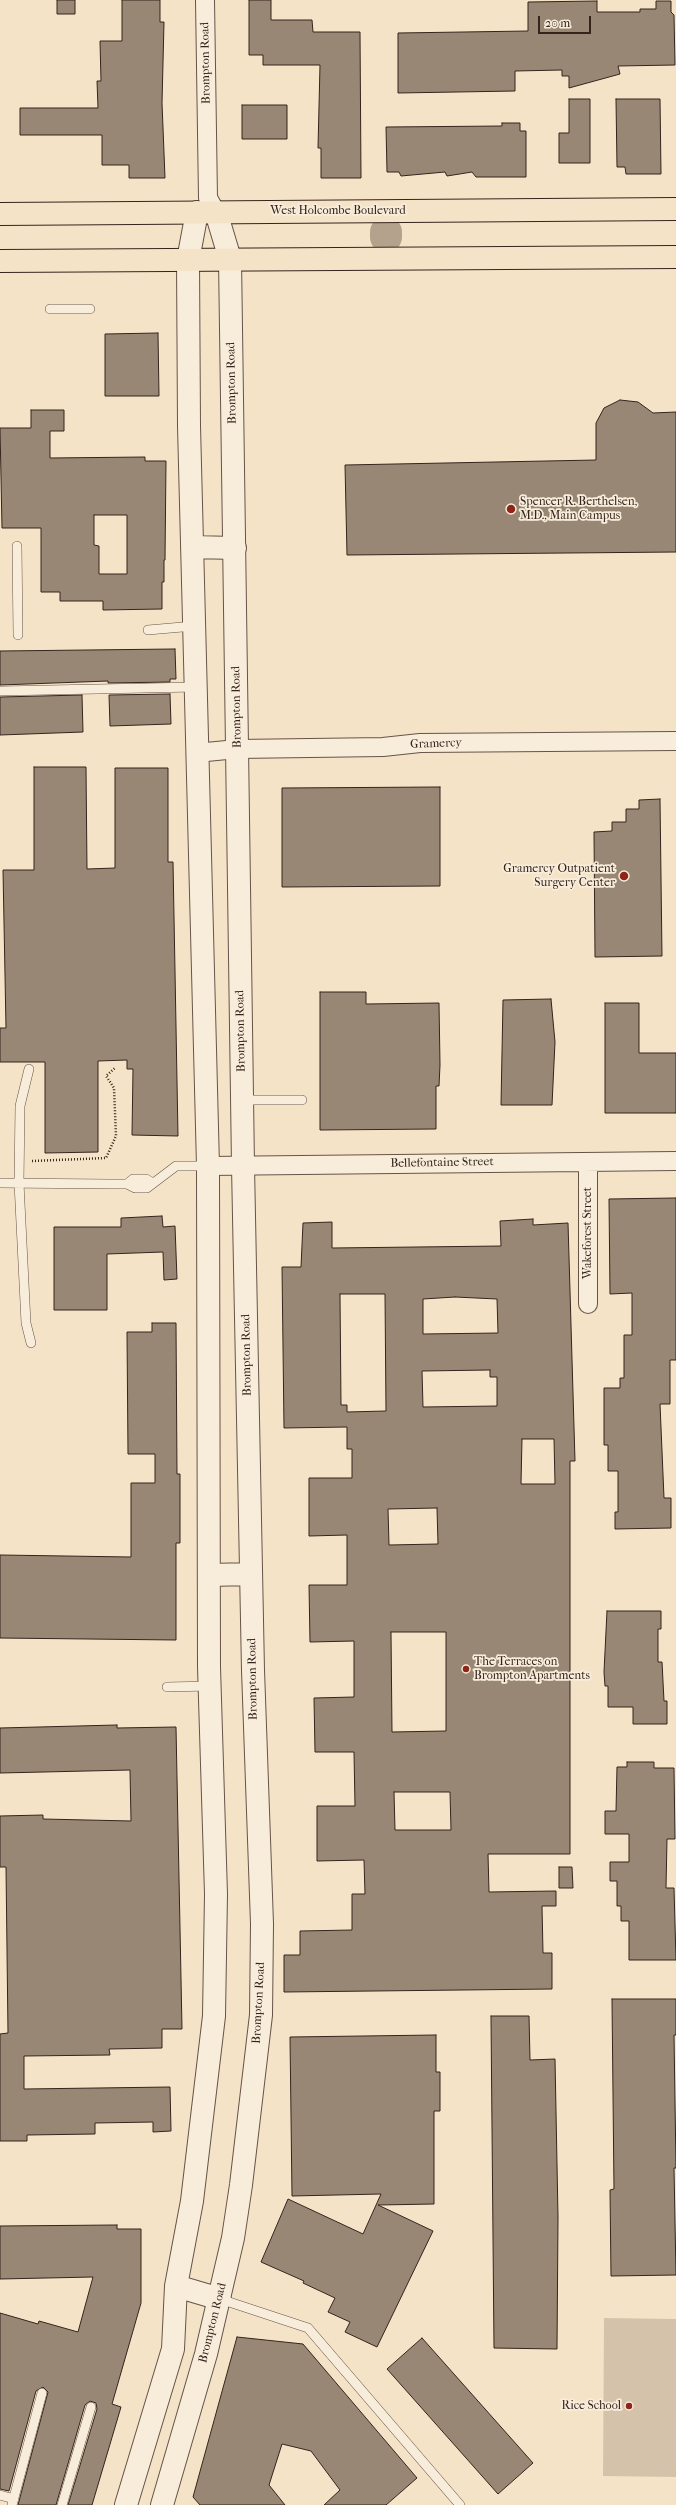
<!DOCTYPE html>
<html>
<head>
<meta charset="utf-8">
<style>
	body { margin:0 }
	#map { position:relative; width:676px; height:2505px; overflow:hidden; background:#f5e3c7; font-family:"IM FELL French Canon",serif }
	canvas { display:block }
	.scale { position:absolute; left:538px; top:16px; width:53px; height:18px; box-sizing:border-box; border:2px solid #35241d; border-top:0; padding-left:5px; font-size:12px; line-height:14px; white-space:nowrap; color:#35241d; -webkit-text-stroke:3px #f8eddb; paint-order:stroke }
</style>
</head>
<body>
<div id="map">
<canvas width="676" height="2505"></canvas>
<div class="scale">20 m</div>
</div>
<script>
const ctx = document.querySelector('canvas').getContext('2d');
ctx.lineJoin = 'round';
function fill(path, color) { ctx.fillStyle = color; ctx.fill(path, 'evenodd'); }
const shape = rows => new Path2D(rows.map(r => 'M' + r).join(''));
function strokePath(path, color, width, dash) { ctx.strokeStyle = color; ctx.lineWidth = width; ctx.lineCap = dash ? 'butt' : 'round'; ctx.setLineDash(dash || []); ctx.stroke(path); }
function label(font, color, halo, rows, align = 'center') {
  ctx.font = font + ' "IM FELL French Canon",serif'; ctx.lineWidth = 3.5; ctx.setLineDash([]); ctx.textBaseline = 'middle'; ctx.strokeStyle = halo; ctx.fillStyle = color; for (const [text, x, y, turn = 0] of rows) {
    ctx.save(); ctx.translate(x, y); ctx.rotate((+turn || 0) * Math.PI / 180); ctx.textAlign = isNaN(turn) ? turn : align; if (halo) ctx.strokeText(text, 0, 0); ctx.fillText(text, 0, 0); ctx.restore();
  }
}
fill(shape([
	[604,2318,676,2319,676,2477,603,2476]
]), '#d4c3aa');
strokePath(shape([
	[386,232,386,237]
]), '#b4a28d', 32);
const building = shape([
	[57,0,75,0,75,14,57,14,57,0],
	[122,0,160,0,160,22,164,22,162,103,165,178,129,178,129,165,102,165,102,135,20,135,20,108,98,108,97,81,101,81,100,41,122,41,122,0],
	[249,0,271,0,271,20,312,20,313,32,360,32,361,178,321,178,321,148,318,148,320,65,263,65,263,55,249,55,249,0],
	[597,1,597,12,640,12,640,9,656,9,656,1,671,1,671,12,674,15,675,65,618,66,620,74,569,88,569,76,562,76,562,70,515,71,515,91,398,93,398,33,528,31,528,2,597,1],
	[569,99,590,99,590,163,559,163,559,133,569,133,569,99],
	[616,99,660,99,661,174,626,174,625,167,617,167,616,99],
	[242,105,287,105,287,139,242,139,242,105],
	[502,123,520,123,520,131,526,131,526,177,476,177,472,172,447,176,445,172,401,176,399,172,387,172,386,127,502,126,502,123],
	[158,333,159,396,105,396,105,334,158,333],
	[620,400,638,402,653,413,676,412,676,552,347,555,345,465,596,460,596,423,604,408,620,400],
	[31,410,64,410,64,431,50,431,50,458,145,457,145,461,166,461,165,560,164,560,164,582,162,582,162,609,103,610,103,601,60,601,60,592,41,592,41,528,2,528,0,428,31,428,31,410],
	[94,515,127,515,127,574,99,574,99,546,94,545,94,515],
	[175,649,176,679,170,679,170,682,108,683,108,681,0,685,0,651,175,649],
	[170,694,171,724,110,726,109,695,170,694],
	[82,695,83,732,0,735,0,697,82,695],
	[34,767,86,767,87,869,115,868,115,768,168,768,168,862,173,862,178,1136,132,1135,133,1069,127,1069,127,1060,98,1061,98,1152,45,1153,45,1062,0,1062,0,1028,6,1028,3,870,34,870,34,767],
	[440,787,440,886,282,887,282,788,440,787],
	[660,799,662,956,595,957,594,832,612,831,612,822,626,822,626,809,639,809,639,800,660,799],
	[320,992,366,992,366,1004,439,1003,440,1065,439,1086,436,1086,436,1129,320,1130,320,992],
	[551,999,555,1042,552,1105,501,1105,503,1000,551,999],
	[605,1003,639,1003,639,1053,676,1053,676,1113,605,1113,605,1003],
	[676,1198,676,1360,670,1360,670,1404,660,1404,664,1498,671,1498,671,1528,615,1529,615,1512,618,1512,618,1471,608,1471,608,1445,604,1445,604,1388,620,1388,620,1378,624,1378,624,1335,632,1335,632,1293,610,1294,609,1199,676,1198],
	[162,1216,163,1227,175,1226,177,1279,164,1280,163,1252,107,1254,107,1310,54,1310,54,1227,121,1227,121,1218,162,1216],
	[533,1219,533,1225,568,1223,575,1461,570,1461,570,1854,488,1854,489,1892,556,1891,556,1906,542,1906,543,1953,552,1953,552,1989,284,1992,284,1955,300,1955,300,1931,352,1930,352,1894,365,1894,364,1860,317,1861,317,1806,355,1806,354,1752,315,1752,314,1698,354,1697,354,1641,310,1642,309,1585,347,1585,347,1535,309,1536,309,1478,352,1478,352,1449,347,1449,347,1427,284,1428,282,1267,301,1267,303,1223,332,1222,332,1248,501,1246,500,1221,533,1219],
	[340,1294,385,1294,386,1411,347,1412,347,1405,341,1405,340,1294],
	[455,1297,497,1299,498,1333,423,1334,423,1299,455,1297],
	[490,1370,490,1377,497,1377,497,1406,423,1407,422,1371,490,1370],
	[522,1439,554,1439,555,1484,521,1484,522,1439],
	[437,1508,438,1544,389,1545,388,1509,437,1508],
	[391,1632,446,1632,446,1731,392,1732,391,1632],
	[394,1792,450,1792,451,1830,395,1830,394,1792],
	[152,1323,176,1323,177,1474,180,1474,180,1543,176,1543,176,1640,0,1638,0,1555,131,1557,131,1483,155,1483,155,1454,128,1454,127,1332,152,1332,152,1323],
	[607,1611,661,1611,661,1629,658,1629,658,1662,662,1662,664,1701,667,1701,667,1724,633,1724,633,1707,608,1707,608,1686,605,1686,604,1672,607,1611],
	[117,1725,117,1728,176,1727,182,2029,162,2029,162,2048,109,2049,110,2055,24,2056,24,2089,170,2087,171,2131,153,2132,153,2122,95,2123,95,2134,27,2135,27,2141,0,2141,0,2034,8,2033,6,1867,0,1867,0,1816,43,1815,43,1819,131,1821,130,1770,0,1773,0,1728,117,1725],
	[627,1762,654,1762,654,1768,674,1768,675,1839,667,1839,666,1888,674,1888,676,1960,629,1960,629,1921,621,1921,621,1906,617,1906,617,1881,610,1881,610,1862,629,1862,629,1834,605,1834,605,1811,616,1811,617,1767,627,1767,627,1762],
	[559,1867,572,1867,573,1888,559,1888,559,1867],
	[612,1999,676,1999,676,2035,674,2035,676,2168,674,2168,676,2275,611,2276,610,2190,614,2189,612,1999],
	[491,2016,529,2016,530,2060,555,2059,558,2217,557,2349,494,2348,491,2016],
	[436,2035,436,2072,440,2072,440,2111,434,2111,434,2204,378,2205,433,2231,377,2347,345,2332,350,2322,328,2312,335,2298,303,2283,304,2281,261,2262,288,2199,363,2234,381,2194,292,2196,290,2037,436,2035],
	[117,2225,117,2229,141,2229,141,2303,112,2404,121,2407,92,2505,68,2505,97,2409,96,2403,90,2401,85,2405,56,2505,18,2505,48,2392,43,2387,36,2391,9,2491,0,2489,0,2313,38,2324,39,2321,78,2332,93,2277,0,2279,0,2226,117,2225],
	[237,2337,303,2344,417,2478,386,2505,324,2505,340,2490,311,2451,282,2444,269,2485,285,2505,200,2505,193,2497,237,2337],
	[422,2338,533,2463,498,2494,387,2369,422,2338]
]);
fill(building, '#998775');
strokePath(building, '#35241d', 1);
const service = shape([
	[50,309,90,309],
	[17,546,18,635],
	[148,630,194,626],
	[0,691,195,687],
	[29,1069,20,1106,19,1183,26,1323,31,1343],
	[242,1100,302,1100],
	[0,1183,110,1184,127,1184,133,1179,146,1179,153,1183],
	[127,1184,135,1188,147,1188,176,1166,208,1166],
	[167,1687,210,1686],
	[220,2299,308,2328,460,2505],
	[0,2495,14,2499],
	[12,2505,42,2393],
	[62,2505,91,2407]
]);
const minor = shape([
	[205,0,208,198,216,212],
	[196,753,237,749,383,747,420,743,676,741],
	[588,1162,588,1304],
	[208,1166,676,1161]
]);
const tertiary = shape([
	[192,547,235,548],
	[209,1575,251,1574],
	[176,2286,220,2299],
	[126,2505,173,2349,176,2286,192,2201,214,2016,216,1894,209,1667,208,1166,189,426,188,260,197,212],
	[162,2505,206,2354,233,2238,241,2185,261,2015,262,1924,253,1670,243,1166,230,259,216,212]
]);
const primary = shape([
	[0,214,676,209],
	[0,261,676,257]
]);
strokePath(service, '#655448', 10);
strokePath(minor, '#655448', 20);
strokePath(tertiary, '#655448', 24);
strokePath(primary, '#35241d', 24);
strokePath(shape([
	[32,1161,106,1158,116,1136,114,1088,106,1076,115,1068]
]), '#35241d', 2.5, [1, 2]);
strokePath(service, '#f8eddb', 9);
strokePath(minor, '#f8eddb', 18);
strokePath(tertiary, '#f8eddb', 22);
strokePath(primary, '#f5e3c7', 22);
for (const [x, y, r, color] of [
	[511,509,5,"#8f2418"],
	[624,876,5,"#8f2418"],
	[466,1669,4,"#8f2418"],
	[629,2406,4,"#8f2418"]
]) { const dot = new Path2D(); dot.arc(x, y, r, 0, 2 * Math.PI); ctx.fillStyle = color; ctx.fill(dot); strokePath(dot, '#f8eddb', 1.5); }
label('12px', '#35241d', '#f8eddb', [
	["Brompton Road",206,63,-91],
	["West Holcombe Boulevard",338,211],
	["Brompton Road",232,383,-91],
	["Brompton Road",237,707,-91],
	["Gramercy",436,744,-2],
	["Brompton Road",241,1031,-91],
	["Bellefontaine Street",442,1163,-1],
	["Wakeforest Street",588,1233,-90],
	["Brompton Road",247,1355,-91],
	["Brompton Road",253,1679,-91],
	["Brompton Road",259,2003,-87],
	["Brompton Road",213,2323,-76]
]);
label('12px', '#35241d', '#f8eddb', [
	["Spencer R. Berthelsen,",520,502],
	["M.D., Main Campus",520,516],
	["Gramercy Outpatient",615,869,"right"],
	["Surgery Center",615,883,"right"],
	["The Terraces on",474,1662],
	["Brompton Apartments",474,1676],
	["Rice School",621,2406,"right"]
], 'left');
</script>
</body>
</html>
